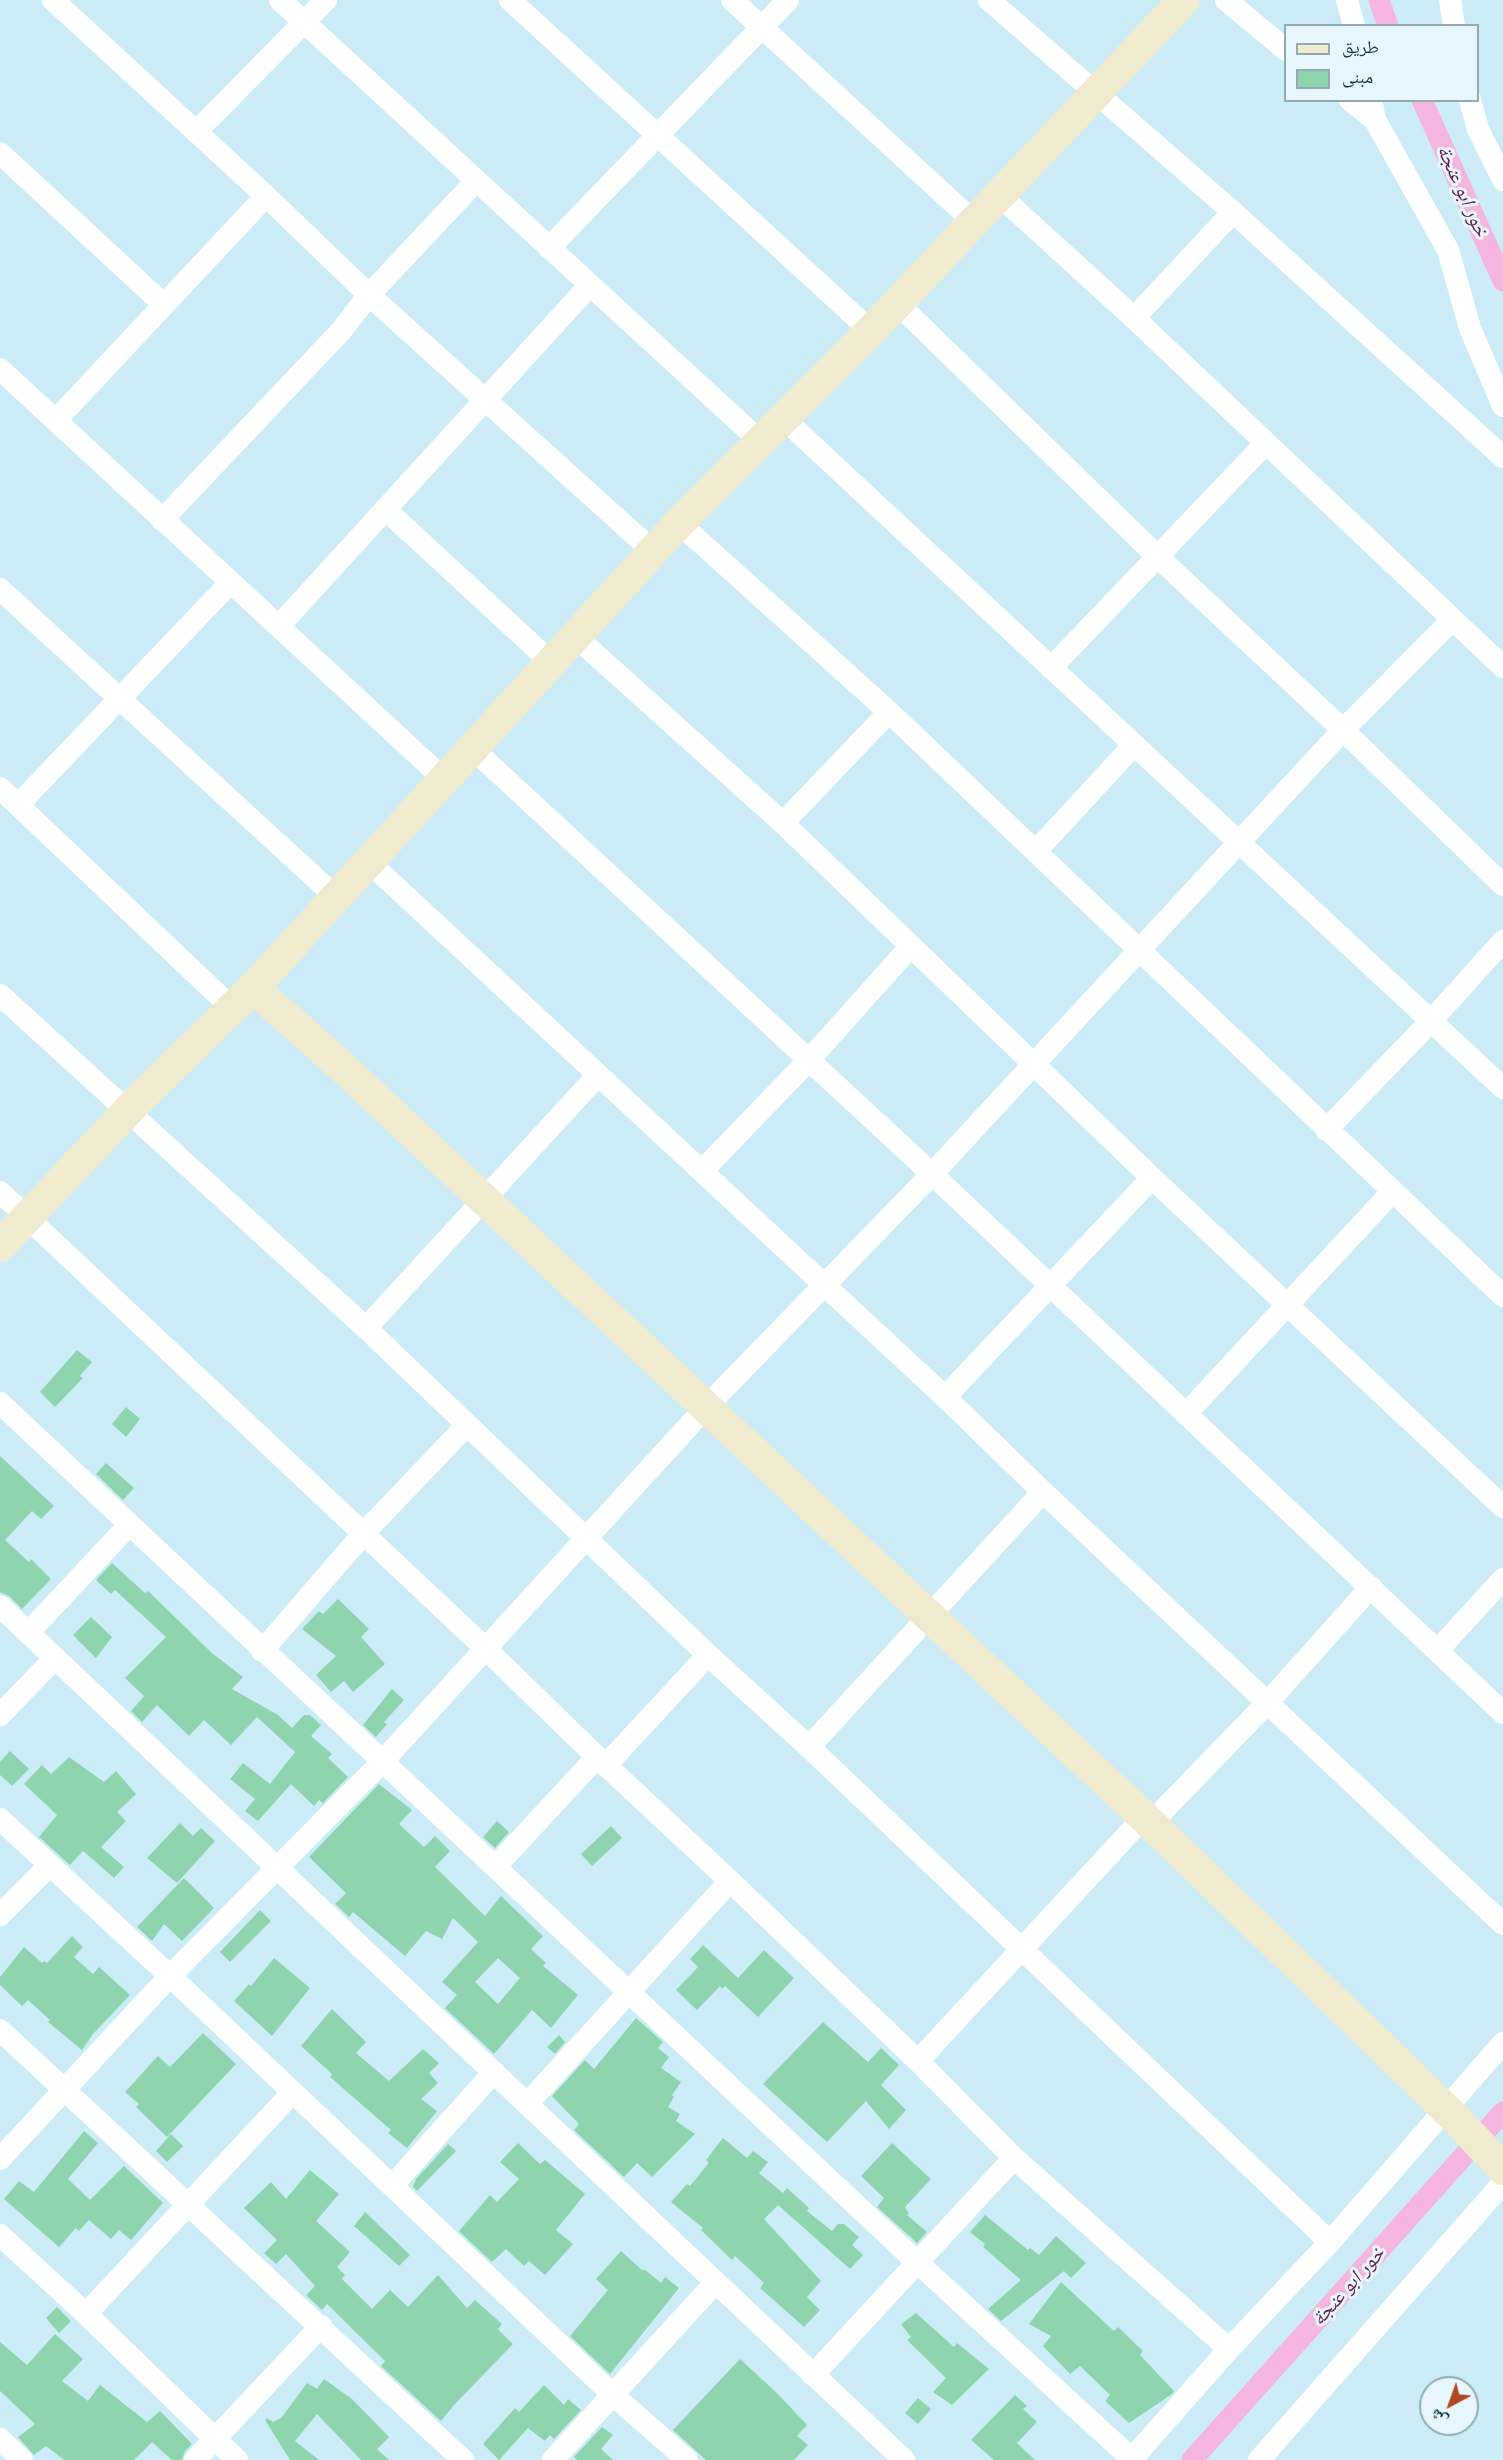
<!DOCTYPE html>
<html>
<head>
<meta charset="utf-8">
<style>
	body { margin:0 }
	#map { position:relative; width:1503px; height:2460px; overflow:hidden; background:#ccedf8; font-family:"Golos Text","Noto Naskh Arabic",sans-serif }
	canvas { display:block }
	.legend { position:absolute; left:1284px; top:24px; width:195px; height:78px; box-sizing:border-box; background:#e7f7fd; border:2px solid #92abb3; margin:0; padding:8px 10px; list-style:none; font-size:18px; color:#123944 }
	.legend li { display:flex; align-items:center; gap:12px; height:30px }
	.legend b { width:30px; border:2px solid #92abb3 }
	.north { position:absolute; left:1419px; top:2376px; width:60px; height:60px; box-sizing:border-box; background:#e7f7fd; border:2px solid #92abb3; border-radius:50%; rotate:221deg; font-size:16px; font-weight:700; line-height:24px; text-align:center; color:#123944 }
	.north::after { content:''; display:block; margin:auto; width:21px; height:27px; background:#af491f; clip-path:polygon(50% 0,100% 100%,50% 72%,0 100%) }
</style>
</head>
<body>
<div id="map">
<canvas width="1503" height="2460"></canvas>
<ul class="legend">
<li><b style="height:8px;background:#f0ebcf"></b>طريق</li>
<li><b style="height:16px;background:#8ed4af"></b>مبنى</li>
</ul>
<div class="north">ش</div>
</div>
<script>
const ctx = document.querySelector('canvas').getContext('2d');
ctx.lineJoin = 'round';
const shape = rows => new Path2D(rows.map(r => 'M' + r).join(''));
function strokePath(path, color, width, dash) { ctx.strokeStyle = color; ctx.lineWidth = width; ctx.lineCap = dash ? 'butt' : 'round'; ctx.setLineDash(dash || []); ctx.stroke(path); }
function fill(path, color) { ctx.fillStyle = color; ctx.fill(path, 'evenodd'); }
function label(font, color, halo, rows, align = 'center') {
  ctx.font = font + ' "Golos Text","Noto Naskh Arabic",sans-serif'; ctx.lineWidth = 6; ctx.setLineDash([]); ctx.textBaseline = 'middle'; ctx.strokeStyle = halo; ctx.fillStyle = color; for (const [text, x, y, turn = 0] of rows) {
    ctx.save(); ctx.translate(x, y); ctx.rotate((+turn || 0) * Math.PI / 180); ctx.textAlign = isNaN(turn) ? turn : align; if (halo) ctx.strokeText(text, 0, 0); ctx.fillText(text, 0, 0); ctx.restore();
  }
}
strokePath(shape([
	[1379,0,1388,26],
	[1422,100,1503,281],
	[1192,2460,1503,2112]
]), '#f5b6de', 21);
fill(shape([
	[77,1350,92,1362,80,1376,83,1378,55,1407,40,1392],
	[126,1407,140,1419,126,1437,112,1424],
	[0,1456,54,1506,41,1519,32,1511,5,1540,29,1562,31,1559,51,1579,22,1609,9,1596,0,1592],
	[106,1463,134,1488,123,1500,96,1474],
	[112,1563,145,1593,148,1591,213,1654,243,1677,232,1689,278,1715,292,1728,304,1715,310,1715,321,1725,311,1736,332,1754,328,1758,348,1777,323,1803,319,1800,314,1806,291,1784,258,1821,245,1811,255,1799,230,1779,243,1763,270,1784,295,1752,257,1717,231,1745,204,1720,189,1736,157,1705,142,1722,131,1711,144,1696,125,1678,166,1637,115,1590,111,1594,96,1580],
	[338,1599,369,1629,361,1637,385,1664,353,1692,344,1681,331,1692,316,1675,336,1656,302,1629,319,1611,323,1614],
	[91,1617,112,1637,96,1658,73,1635],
	[392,1689,404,1700,384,1722,387,1724,376,1737,363,1725],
	[10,1751,29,1769,12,1786,0,1775,0,1762],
	[69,1757,104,1782,116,1771,136,1794,117,1812,126,1821,101,1847,124,1867,114,1878,83,1851,70,1865,39,1837,57,1815,24,1784,42,1765,51,1774],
	[379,1784,412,1810,399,1824,424,1847,435,1836,450,1851,435,1867,485,1916,501,1896,543,1936,531,1949,546,1963,543,1966,578,1995,551,2028,532,2010,494,2054,445,2008,457,1995,442,1982,478,1942,453,1918,442,1939,426,1931,405,1956,353,1912,349,1917,335,1904,346,1893,309,1857],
	[498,1958,520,1978,498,2004,475,1982],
	[497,1821,509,1832,495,1848,483,1837],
	[180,1823,193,1836,201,1828,215,1841,177,1883,147,1858],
	[611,1826,622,1838,592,1866,581,1854],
	[184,1878,214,1908,182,1941,164,1924,152,1941,137,1927],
	[260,1910,271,1921,230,1962,220,1952],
	[72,1936,83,1947,74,1957,93,1974,99,1967,130,1995,93,2034,82,2050,48,2022,50,2020,28,2000,22,2006,0,1985,0,1977,24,1947,42,1963,44,1961,47,1963],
	[703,1945,738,1978,764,1950,794,1978,758,2017,725,1986,722,1989,720,1986,697,2010,676,1990,698,1967,690,1959],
	[274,1958,310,1988,272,2036,234,2001,249,1984,251,1986],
	[332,2009,366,2042,356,2053,389,2081,423,2049,439,2063,429,2073,438,2083,421,2099,437,2111,407,2148,388,2133,391,2130,330,2077,332,2074,301,2046],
	[636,2018,663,2042,658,2048,669,2057,661,2068,681,2082,672,2095,674,2097,668,2107,680,2114,676,2121,695,2134,652,2177,637,2163,624,2177,574,2130,579,2124,552,2096,585,2060,594,2069],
	[823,2022,868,2062,881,2048,899,2065,881,2085,906,2110,889,2129,866,2101,827,2142,763,2084],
	[203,2033,236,2064,167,2137,136,2107,139,2104,125,2092,158,2056,170,2067],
	[559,2035,565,2042,555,2054,547,2047],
	[84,2131,98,2143,68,2179,90,2200,124,2166,163,2203,131,2240,119,2230,111,2239,89,2220,79,2231,76,2228,59,2247,4,2199,19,2181,34,2192],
	[171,2134,183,2146,167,2162,156,2151],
	[723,2138,747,2158,753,2151,768,2162,759,2173,783,2193,787,2188,809,2208,807,2211,832,2231,838,2224,844,2224,859,2237,852,2245,863,2255,850,2269,778,2205,764,2219,821,2281,807,2297,820,2310,804,2327,760,2288,764,2283,735,2256,732,2260,701,2230,703,2228,671,2202,687,2184,690,2186,709,2163,706,2160],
	[518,2143,540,2164,545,2160,585,2194,556,2230,573,2244,545,2275,529,2261,524,2266,506,2249,492,2262,459,2231,490,2195,497,2202,519,2179,500,2162],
	[892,2143,931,2179,905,2207,909,2213,907,2215,927,2232,917,2243,877,2207,884,2198,861,2176],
	[448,2144,456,2151,417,2191,413,2187,416,2179],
	[310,2170,339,2194,316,2221,350,2252,337,2267,345,2275,342,2279,372,2309,390,2290,408,2307,438,2275,467,2308,475,2300,502,2324,498,2329,513,2344,454,2405,441,2421,381,2366,385,2361,327,2304,322,2310,306,2295,315,2286,286,2254,276,2264,264,2253,277,2240,244,2208,271,2182,286,2199],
	[365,2212,410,2255,399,2266,354,2226],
	[985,2215,1028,2250,1030,2248,1039,2255,1056,2236,1086,2263,1071,2278,1064,2271,1001,2321,988,2309,1021,2280,983,2247,985,2244,970,2232],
	[621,2251,643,2271,644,2269,661,2283,665,2277,679,2288,610,2374,570,2336,608,2290,596,2279],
	[1061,2282,1114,2331,1118,2327,1143,2351,1140,2355,1174,2391,1172,2394,1129,2423,1105,2401,1110,2395,1080,2366,1070,2374,1043,2346,1051,2336,1029,2324],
	[57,2307,71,2321,59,2333,46,2318],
	[916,2313,954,2347,957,2343,989,2369,952,2405,933,2392,946,2378,907,2340,911,2337,901,2324],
	[55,2334,83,2359,62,2381,88,2401,100,2385,147,2422,160,2411,192,2444,185,2451,182,2460,172,2460,152,2442,134,2460,64,2460,46,2446,34,2455,18,2437,35,2424,0,2391,0,2342,27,2365],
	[740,2359,778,2394,807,2425,797,2436,808,2445,794,2460,706,2460,673,2430],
	[324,2379,352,2399,389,2437,377,2449,389,2460,361,2460,317,2414,295,2441,319,2460,290,2460,265,2420,267,2418,273,2422,282,2417,307,2383,317,2389],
	[544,2385,564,2405,568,2399,581,2410,554,2439,550,2435,545,2441,528,2428,499,2460,483,2444,515,2408,519,2412],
	[1015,2395,1027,2406,1023,2409,1037,2422,1017,2443,1035,2460,994,2460,971,2440],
	[918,2398,931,2409,918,2424,905,2413],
	[602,2427,613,2435,601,2449,613,2460,577,2460,574,2457]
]), '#8ed4af');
strokePath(shape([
	[53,0,266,196,369,295,654,552],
	[280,0,761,442],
	[510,0,871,331],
	[732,0,973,221],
	[989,0,1233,212,1503,457],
	[1226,0,1286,50],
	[1347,0,1354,26],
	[1450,0,1454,26],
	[1350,100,1375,120],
	[1371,100,1375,120,1448,250,1470,328,1503,406],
	[1470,100,1478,129,1503,180],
	[196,132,326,0],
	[0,153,163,304],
	[999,195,1134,318,1503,667],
	[549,248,788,0],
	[897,303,1157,556,1343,730,1503,885],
	[1134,318,1233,212],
	[0,369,445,780],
	[783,418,1503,1088],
	[56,420,266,196],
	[385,509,552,663],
	[162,520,341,331,369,295,476,181],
	[679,523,889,712,1503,1296],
	[0,589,336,897],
	[279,626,590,285],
	[576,637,783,823,1152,1178,1503,1507],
	[1051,668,1265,444],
	[473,749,932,1174,1503,1713],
	[0,788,232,1008],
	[18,805,230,583],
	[783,823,889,712],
	[1036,851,1133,746],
	[370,863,945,1397,1043,1492,1503,1924],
	[0,995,366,1328,708,1655,809,1747,1330,2242],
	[1326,1130,1431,1021,1503,941],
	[703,1170,809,1060,910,947],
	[0,1192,485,1648,597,1757,730,1881,918,2061,1014,2158,1229,2349],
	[366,1328,598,1075],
	[945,1397,1152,1178],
	[0,1403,918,2263,1132,2459],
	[1186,1414,1392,1192],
	[0,1606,904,2460],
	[28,1633,129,1525],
	[1438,1650,1503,1579],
	[262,1651,364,1533,467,1425],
	[0,1715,55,1658],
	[809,1747,1043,1492],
	[606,1765,708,1655],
	[0,1819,170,1976,612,2394,687,2460],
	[1150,1824,1268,1702,1371,1587],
	[496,1866,597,1757],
	[0,1915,49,1866],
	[0,2030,463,2460],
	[918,2061,1144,1817],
	[528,2103,730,1881],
	[0,2159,170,1976,382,1762,707,1406,932,1174,1343,730,1452,620],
	[392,2186,494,2072],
	[0,2235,86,2314,237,2460],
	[86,2314,293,2092],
	[813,2375,1014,2158],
	[0,2439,22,2460],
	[195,2460,321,2326],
	[553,2460,715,2283],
	[1131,2460,1229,2349,1330,2242,1503,2043],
	[1259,2460,1503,2183]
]), '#fff', 22);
strokePath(shape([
	[253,988,679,523,871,331,1184,0],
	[0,1246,141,1097,253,988,337,1062,1144,1817,1455,2118,1503,2169]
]), '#f0ebcf', 32);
label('italic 20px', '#672053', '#e7f7fd', [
	["خور ابو عنجة",1463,191,66],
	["خور ابو عنجة",1348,2286,-48]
]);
</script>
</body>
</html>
